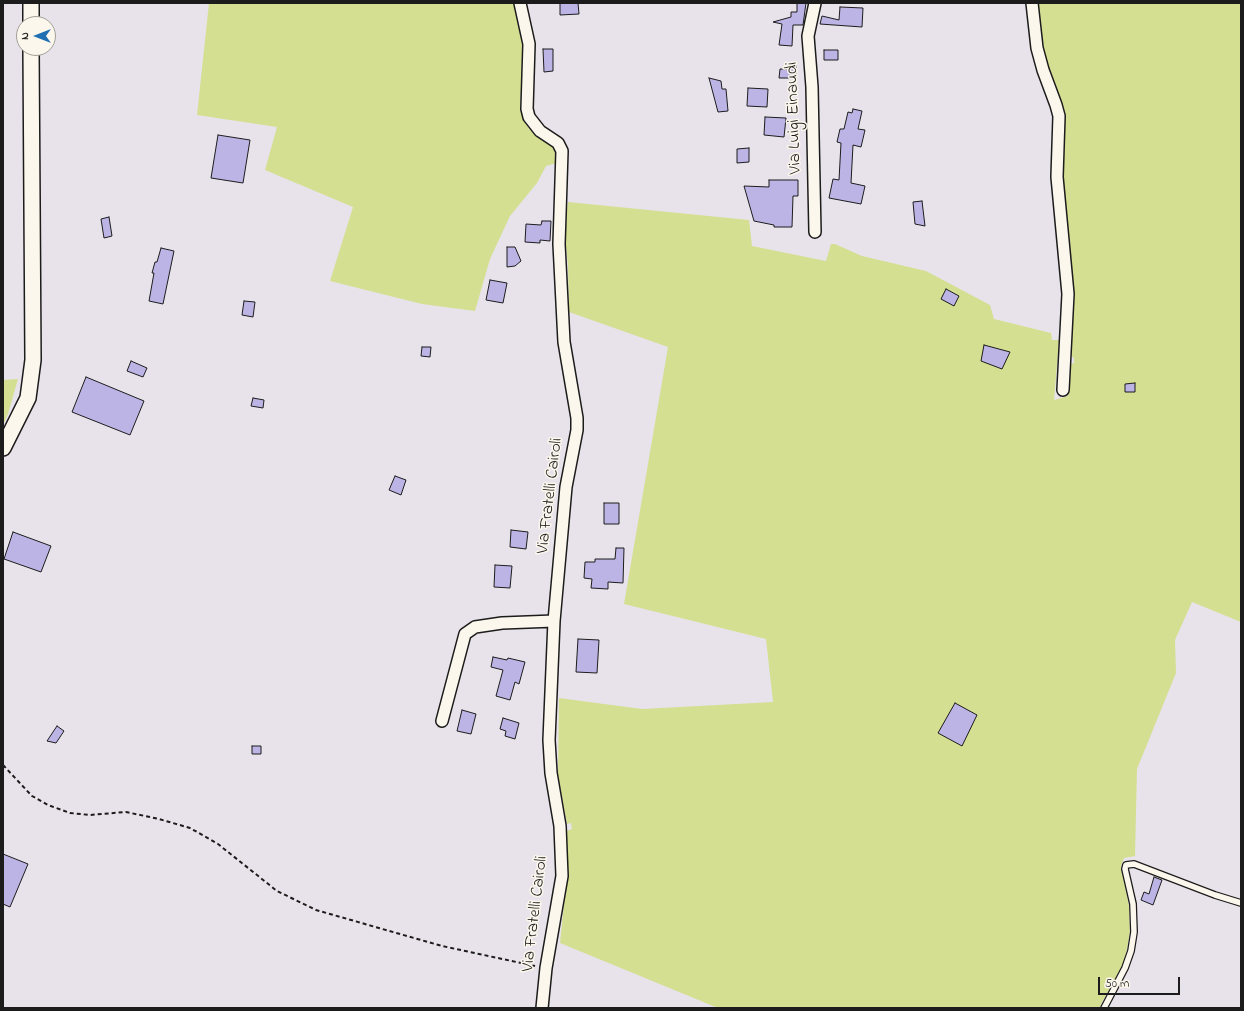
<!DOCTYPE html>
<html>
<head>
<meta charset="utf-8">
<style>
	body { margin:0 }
	#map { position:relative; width:1244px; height:1011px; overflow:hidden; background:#e8e3ea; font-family:"Indie Flower",sans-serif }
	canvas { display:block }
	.frame { position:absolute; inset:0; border:4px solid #1c1c1c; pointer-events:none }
	.north { position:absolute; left:16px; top:16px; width:40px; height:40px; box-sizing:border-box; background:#fbf7ec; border:1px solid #a29f99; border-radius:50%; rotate:270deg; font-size:11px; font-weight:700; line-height:16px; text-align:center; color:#1c1c1c }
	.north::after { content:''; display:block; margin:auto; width:14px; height:18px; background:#1f6fb2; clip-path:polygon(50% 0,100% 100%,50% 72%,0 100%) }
	.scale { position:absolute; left:1098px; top:977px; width:82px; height:18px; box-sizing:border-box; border:2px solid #1c1c1c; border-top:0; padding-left:5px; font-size:12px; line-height:14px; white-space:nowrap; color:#1c1c1c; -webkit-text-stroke:3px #fbf7ec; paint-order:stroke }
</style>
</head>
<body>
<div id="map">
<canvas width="1244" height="1011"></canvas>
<div class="frame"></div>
<div class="north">N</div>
<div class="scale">50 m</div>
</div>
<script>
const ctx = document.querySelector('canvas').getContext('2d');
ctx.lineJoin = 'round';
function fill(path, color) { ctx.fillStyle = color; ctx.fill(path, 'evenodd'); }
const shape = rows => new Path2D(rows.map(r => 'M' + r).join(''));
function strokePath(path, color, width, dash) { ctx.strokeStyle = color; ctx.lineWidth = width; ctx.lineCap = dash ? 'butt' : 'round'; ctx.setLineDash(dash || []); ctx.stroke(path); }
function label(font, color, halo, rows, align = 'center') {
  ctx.font = font + ' "Indie Flower",sans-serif'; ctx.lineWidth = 3; ctx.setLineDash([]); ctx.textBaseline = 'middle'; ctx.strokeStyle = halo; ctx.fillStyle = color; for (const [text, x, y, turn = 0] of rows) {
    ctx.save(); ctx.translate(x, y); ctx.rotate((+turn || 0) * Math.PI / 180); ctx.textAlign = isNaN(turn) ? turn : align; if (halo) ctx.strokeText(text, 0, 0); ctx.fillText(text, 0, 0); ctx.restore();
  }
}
fill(shape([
	[209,3,514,3,522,26,523,39,520,111,529,129,551,146,555,151,557,163,546,166,537,183,510,216,490,259,475,311,422,304,330,281,353,207,265,170,277,127,197,115],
	[1036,3,1241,3,1241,622,1192,602,1175,640,1176,673,1137,769,1135,856,1124,858,1121,867,1129,906,1130,932,1127,949,1123,964,1099,1008,718,1008,560,943,568,865,566,831,572,829,571,823,567,824,558,776,559,698,642,709,773,702,766,639,624,604,668,347,569,312,568,265,564,228,568,202,749,220,752,246,826,261,831,244,835,244,862,256,926,271,990,305,994,319,1051,333,1052,340,1059,340,1054,400,1068,396,1068,365,1074,363,1074,358,1068,354,1062,178,1063,129,1042,48],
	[18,379,8,414,3,425,3,380]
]), '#d5df92');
const building = shape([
	[560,3,578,3,579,14,560,15,560,3],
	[797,3,806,3,803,25,793,25,792,46,779,45,782,24,773,22,791,17,791,12,797,12,797,3],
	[840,7,863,8,862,27,820,24,822,16,839,20,840,7],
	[543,49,553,49,553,71,544,72,543,49],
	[824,50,838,50,838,60,824,60,824,50],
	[788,65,796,65,796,78,779,78,780,69,788,69,788,65],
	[709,78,721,81,722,89,726,89,728,111,718,112,709,78],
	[748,88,768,89,767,107,747,106,748,88],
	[853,109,862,111,858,129,865,130,861,147,853,145,851,183,865,186,861,204,829,198,833,179,839,180,841,143,837,142,840,129,844,129,848,112,852,113,853,109],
	[765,117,786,118,784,137,764,135,765,117],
	[218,135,250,140,243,183,211,178,218,135],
	[749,148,749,162,737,163,737,149,749,148],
	[769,180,798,180,798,196,793,196,792,227,774,227,774,225,754,221,744,186,769,187,769,180],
	[922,201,925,226,915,224,913,202,922,201],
	[109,217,112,236,104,238,101,219,109,217],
	[542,221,551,221,550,241,540,240,540,243,525,242,526,224,541,225,542,221],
	[507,247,515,247,521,261,515,266,507,267,507,247],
	[161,248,174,251,163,304,149,301,154,273,152,273,155,262,157,262,161,248],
	[490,280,507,283,503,303,486,300,490,280],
	[946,289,959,296,954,306,941,299,946,289],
	[244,301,255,302,253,317,242,315,244,301],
	[984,345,1010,352,1002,369,981,361,984,345],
	[422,347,431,347,430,357,421,356,422,347],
	[131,361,147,368,143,377,127,371,131,361],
	[86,377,144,401,130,435,72,412,86,377],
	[1135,383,1135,392,1125,392,1125,384,1135,383],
	[253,398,264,400,263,408,251,406,253,398],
	[395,476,406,480,401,495,389,490,395,476],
	[604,503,619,503,619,524,604,524,604,503],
	[511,530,528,532,526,549,510,547,511,530],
	[13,532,51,546,41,572,4,559,13,532],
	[616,548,624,548,623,583,608,582,608,589,591,588,592,579,584,578,585,562,595,562,595,559,615,559,616,548],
	[495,565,512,566,510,588,494,587,495,565],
	[578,639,599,640,597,673,576,672,578,639],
	[493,657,507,660,508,658,525,662,519,684,515,682,510,700,496,696,503,670,491,667,493,657],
	[955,703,977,715,962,746,938,733,955,703],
	[462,710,476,714,471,734,457,731,462,710],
	[503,718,519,723,515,739,505,736,506,731,500,729,503,718],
	[57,726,64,731,56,743,47,741,57,726],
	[252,746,261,746,261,754,252,754,252,746],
	[3,854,28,864,10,907,3,904,3,854],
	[1154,877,1162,880,1153,905,1141,900,1144,892,1149,894,1154,877]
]);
fill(building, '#bcb4e5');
strokePath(building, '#1c1c1c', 1);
const lane = shape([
	[1104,1008,1125,968,1131,951,1134,932,1133,904,1125,869,1126,865,1134,864,1215,895,1241,903]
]);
const street = shape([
	[520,3,529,44,527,109,529,117,540,131,558,143,562,151,559,244,564,342,577,418,577,430,566,487,554,621,549,740,551,773,560,826,562,876,546,968,542,1008],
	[815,3,808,36,812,87,815,232],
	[1032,3,1037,48,1043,70,1056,105,1059,116,1057,177,1068,294,1063,390],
	[442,721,465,634,475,627,502,623,554,621]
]);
const secondary = shape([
	[31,3,31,24],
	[3,448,28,398,33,360,31,48]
]);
strokePath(lane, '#1c1c1c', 8);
strokePath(street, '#1c1c1c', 14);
strokePath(secondary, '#1c1c1c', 18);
strokePath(shape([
	[3,765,32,796,48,805,70,813,90,815,126,812,159,819,190,828,218,844,277,891,316,910,442,946,535,966]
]), '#1c1c1c', 2, [4, 3]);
strokePath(lane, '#fbf7ec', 5.5);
strokePath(street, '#fbf7ec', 11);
strokePath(secondary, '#fbf7ec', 15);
label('17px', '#1c1c1c', '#fbf7ec', [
	["Via Luigi Einaudi",795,118,-92],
	["Via Fratelli Cairoli",551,496,-83],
	["Via Fratelli Cairoli",536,914,-83]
]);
</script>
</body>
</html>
